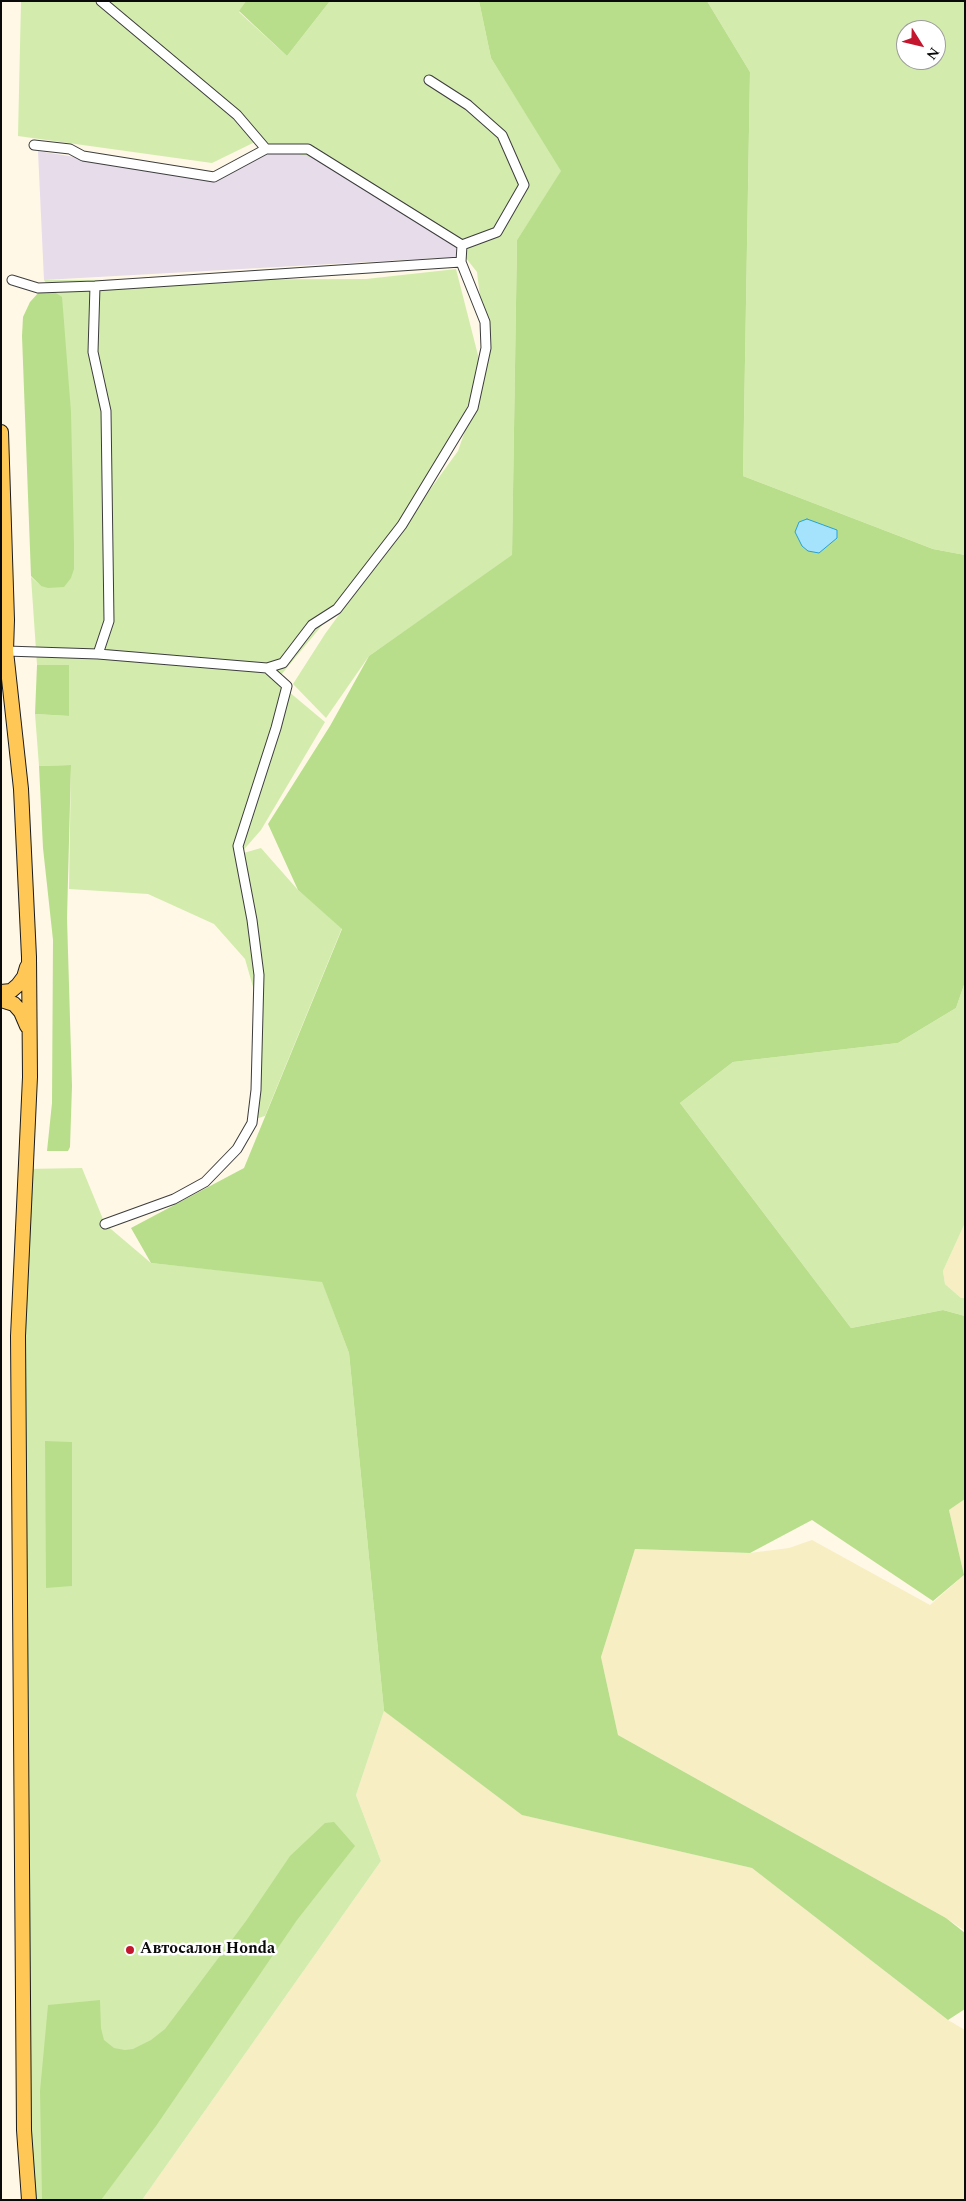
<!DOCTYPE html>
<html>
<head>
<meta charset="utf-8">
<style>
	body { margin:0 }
	#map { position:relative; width:966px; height:2201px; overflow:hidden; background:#fff8e6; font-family:Spectral,serif }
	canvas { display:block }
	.frame { position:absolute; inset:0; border:2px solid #0a0a0a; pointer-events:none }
	.north { position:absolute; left:896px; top:20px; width:50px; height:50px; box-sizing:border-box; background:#fff; border:1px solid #9d9d9d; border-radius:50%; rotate:126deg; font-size:14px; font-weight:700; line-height:20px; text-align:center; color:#0a0a0a }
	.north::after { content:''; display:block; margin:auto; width:18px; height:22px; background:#c4172f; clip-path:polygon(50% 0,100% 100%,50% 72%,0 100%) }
</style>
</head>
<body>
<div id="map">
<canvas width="966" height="2201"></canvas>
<div class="frame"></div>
<div class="north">N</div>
</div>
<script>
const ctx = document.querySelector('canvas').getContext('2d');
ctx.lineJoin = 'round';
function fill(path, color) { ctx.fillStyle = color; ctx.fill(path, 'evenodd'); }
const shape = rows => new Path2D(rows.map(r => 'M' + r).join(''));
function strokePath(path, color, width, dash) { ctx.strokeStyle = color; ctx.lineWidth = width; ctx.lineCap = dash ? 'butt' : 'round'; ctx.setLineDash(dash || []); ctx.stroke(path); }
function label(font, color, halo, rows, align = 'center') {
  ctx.font = font + ' Spectral,serif'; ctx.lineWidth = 5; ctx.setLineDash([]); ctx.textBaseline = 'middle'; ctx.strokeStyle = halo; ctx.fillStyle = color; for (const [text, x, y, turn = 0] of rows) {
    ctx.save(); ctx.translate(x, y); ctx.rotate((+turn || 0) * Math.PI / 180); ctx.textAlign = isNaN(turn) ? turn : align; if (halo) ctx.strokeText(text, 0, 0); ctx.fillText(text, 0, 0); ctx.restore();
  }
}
fill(shape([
	[38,151,216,180,266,152,309,153,459,246,457,257,44,280]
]), '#e7dcea');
fill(shape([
	[965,1223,965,1298,961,1298,945,1284,943,1271],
	[965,1499,965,1931,946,1918,618,1735,601,1657,635,1549,750,1553,789,1548,812,1540,930,1605,964,1575,949,1510],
	[384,1711,523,1815,752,1868,948,2020,965,2030,965,2200,142,2200,381,1861,356,1795]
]), '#f7eec4');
fill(shape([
	[21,1,246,1,239,12,287,56,330,1,479,1,491,58,562,171,517,240,512,556,369,656,326,718,293,684,325,634,458,451,488,364,477,272,442,228,343,166,255,142,212,163,18,136],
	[707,1,965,1,965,555,933,549,743,476,750,72],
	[906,30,936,30,936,60,906,60],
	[456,269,481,367,453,448,319,629,276,681,325,722,261,830,240,854,261,848,298,890,342,928,265,1116,252,1120,257,1001,245,959,214,924,148,894,69,889,71,765,39,766,35,714,69,716,69,665,37,665,31,577,41,586,50,289,44,280,366,279],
	[965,982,965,1223,943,1271,945,1284,961,1298,965,1298,965,1316,943,1310,851,1328,680,1103,733,1062,898,1043,956,1008],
	[82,1168,105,1224,151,1263,322,1281,349,1353,384,1711,356,1795,381,1861,142,2200,29,2200,20,1729,25,1169]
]), '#d3ecad');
fill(shape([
	[246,1,330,1,287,56,239,11],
	[479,1,707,1,750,72,743,476,933,549,965,555,965,982,956,1008,898,1043,733,1062,680,1103,851,1328,943,1310,965,1316,965,1499,949,1510,964,1575,933,1601,812,1520,750,1553,635,1549,601,1657,618,1735,946,1918,965,1933,965,2009,948,2020,752,1868,522,1815,384,1711,349,1353,322,1282,151,1263,131,1228,244,1168,342,929,298,890,268,824,330,726,369,656,512,555,517,240,561,171,491,58],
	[50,289,62,297,63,309,71,412,74,544,74,569,71,578,64,587,48,588,41,586,31,576,22,336,23,317,30,302,40,291],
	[37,665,69,665,69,716,35,714],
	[71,765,67,918,72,1086,70,1147,68,1151,47,1151,52,1103,53,940,43,848,39,766],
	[45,1441,72,1442,72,1586,46,1588],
	[334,1822,355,1846,297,1920,156,2126,101,2200,42,2200,40,2091,48,2005,100,2000,101,2028,104,2040,114,2048,125,2050,133,2049,151,2040,165,2029,187,2000,246,1921,290,1856,325,1823]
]), '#b8de8b');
const water = shape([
	[807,519,837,530,837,538,819,553,808,551,802,546,795,532,799,522,807,519]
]);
fill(water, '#a5e3fc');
strokePath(water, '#26a1d9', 1);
const minor = shape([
	[101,1,237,115,266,149,308,149,462,245,497,232,524,185,502,135,468,105,429,80],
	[34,145,70,149,83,156,214,177,266,149],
	[12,280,38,288,95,286,461,262],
	[95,286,93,352,106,411,109,621,98,654],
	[6,651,98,654,267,668,283,663,312,625,337,609,402,525,473,408,486,348,485,322,461,262,462,245],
	[105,1224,174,1199,205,1182,237,1149,252,1123,256,1090,259,975,252,920,238,846,276,728,287,686,267,668]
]);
const primary = shape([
	[1,432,7,620,6,651,21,789,29,957,30,1077,18,1336,24,2130,29,2200],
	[1,992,11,991,18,985,24,977,27,967],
	[1,1000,14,1004,21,1012,27,1026]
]);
strokePath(minor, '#3d3d3d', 11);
strokePath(primary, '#1b1b1b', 16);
strokePath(minor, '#fff', 9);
strokePath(primary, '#ffc756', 14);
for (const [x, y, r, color] of [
	[130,1950,5,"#c4172f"]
]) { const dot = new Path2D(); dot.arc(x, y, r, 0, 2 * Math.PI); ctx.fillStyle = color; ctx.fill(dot); strokePath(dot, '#fff', 2); }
label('bold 16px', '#0a0a0a', '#fff', [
	["Автосалон Honda",140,1950]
], 'left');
</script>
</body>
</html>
